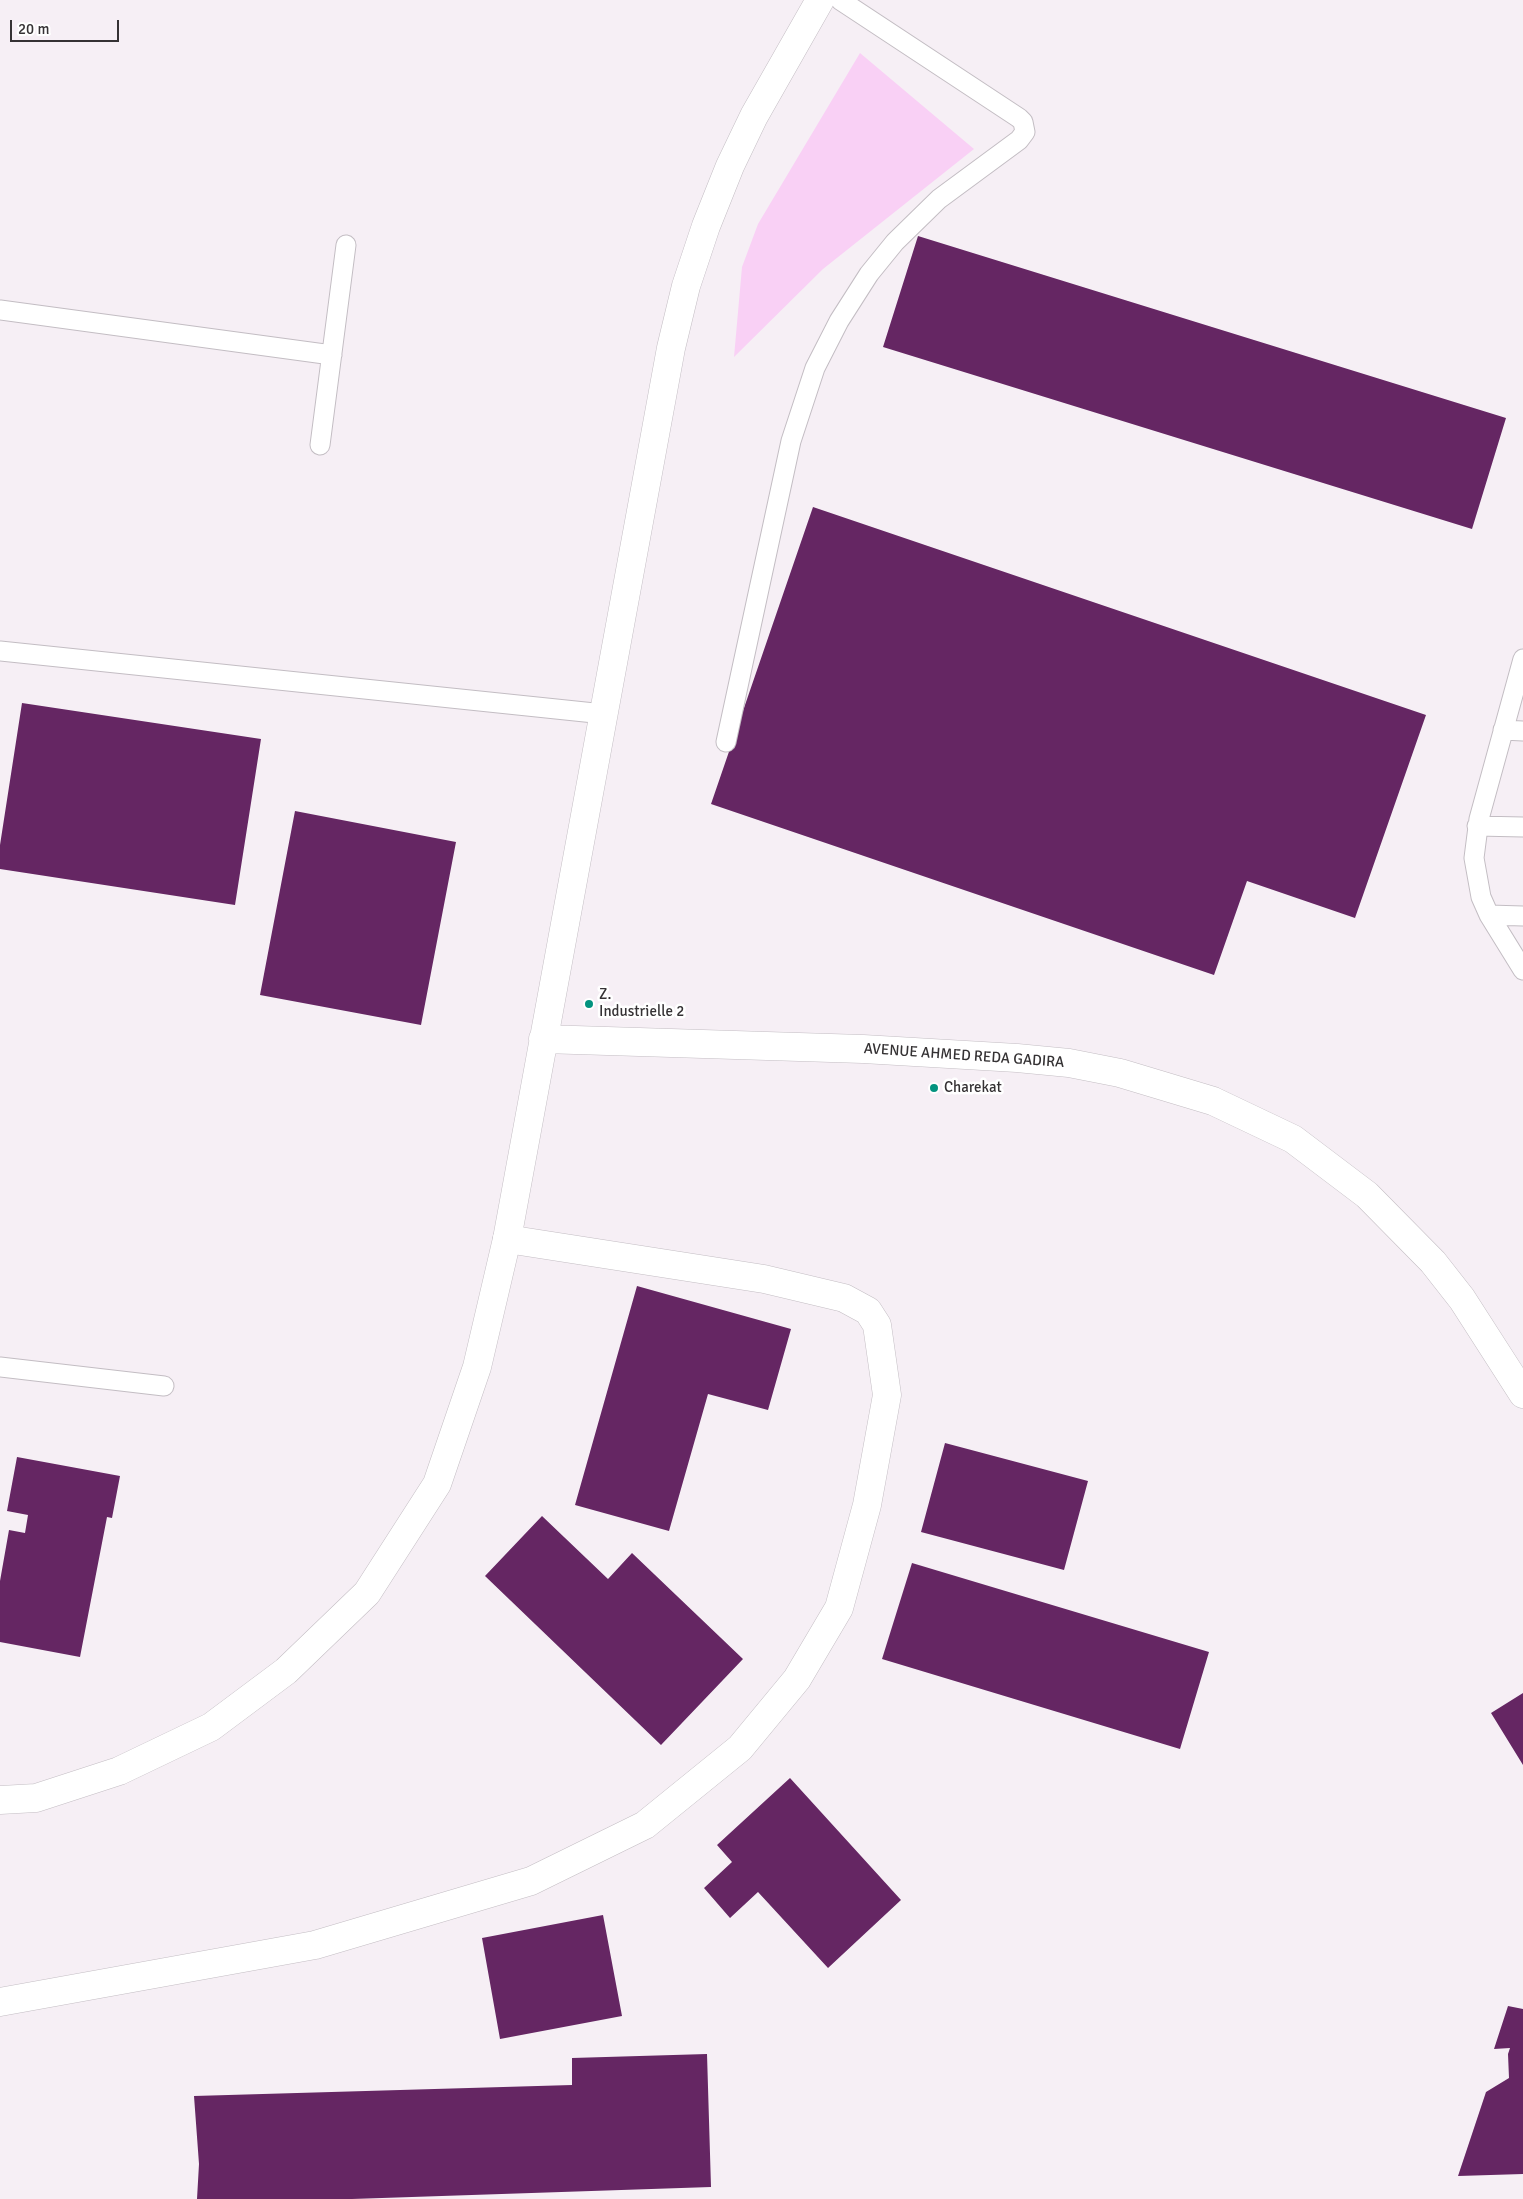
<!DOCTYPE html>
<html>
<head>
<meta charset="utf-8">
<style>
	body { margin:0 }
	#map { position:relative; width:1523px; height:2199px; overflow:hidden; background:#f6eff5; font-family:Signika,sans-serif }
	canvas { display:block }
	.scale { position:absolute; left:10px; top:20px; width:109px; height:22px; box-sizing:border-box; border:2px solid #353234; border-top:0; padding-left:6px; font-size:15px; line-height:18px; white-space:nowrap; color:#353234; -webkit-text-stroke:4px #fff; paint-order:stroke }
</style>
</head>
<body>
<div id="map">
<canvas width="1523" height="2199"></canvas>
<div class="scale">20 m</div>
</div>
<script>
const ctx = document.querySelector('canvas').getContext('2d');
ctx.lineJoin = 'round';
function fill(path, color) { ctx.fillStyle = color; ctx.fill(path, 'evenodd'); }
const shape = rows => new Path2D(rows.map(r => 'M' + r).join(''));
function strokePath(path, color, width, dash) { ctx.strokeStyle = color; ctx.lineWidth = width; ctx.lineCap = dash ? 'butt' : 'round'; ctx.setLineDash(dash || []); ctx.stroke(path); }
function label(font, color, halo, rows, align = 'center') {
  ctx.font = font + ' Signika,sans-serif'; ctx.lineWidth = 5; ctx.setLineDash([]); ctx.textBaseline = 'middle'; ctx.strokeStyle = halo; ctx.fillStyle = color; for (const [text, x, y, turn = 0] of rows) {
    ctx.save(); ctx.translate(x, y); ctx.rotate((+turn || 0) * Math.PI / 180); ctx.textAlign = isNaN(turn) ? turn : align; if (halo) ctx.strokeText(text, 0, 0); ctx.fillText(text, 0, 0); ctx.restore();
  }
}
fill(shape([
	[860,53,974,149,823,269,734,357,742,267,758,224]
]), '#f9d0f5');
fill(shape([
	[918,236,1506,418,1472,529,883,347],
	[813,507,1426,715,1355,918,1247,881,1214,975,711,804],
	[22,703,261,739,235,905,0,869,0,845],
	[295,811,456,842,421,1025,260,995],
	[637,1286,791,1329,768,1410,708,1394,669,1531,575,1505],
	[945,1443,1088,1481,1064,1570,921,1532],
	[17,1457,120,1476,112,1518,107,1517,80,1657,0,1642,0,1581,9,1530,25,1533,28,1515,7,1511],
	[542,1516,608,1579,632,1553,743,1659,661,1745,485,1576],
	[912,1563,1209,1652,1180,1749,882,1659],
	[1523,1693,1523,1765,1491,1713],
	[790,1778,901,1900,828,1968,758,1892,730,1918,704,1888,732,1862,717,1845],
	[603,1915,622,2016,500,2039,482,1938],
	[1508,2006,1523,2009,1523,2174,1458,2176,1486,2092,1509,2078,1508,2054,1510,2048,1494,2049],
	[707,2054,711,2187,352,2199,197,2199,199,2164,194,2096,572,2085,572,2058]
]), '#652663');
const service = shape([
	[0,310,332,355],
	[320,445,346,245],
	[0,651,604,714],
	[1523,659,1479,819,1474,858,1481,897,1489,915,1523,970],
	[1503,730,1523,731],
	[726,742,791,441,815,368,839,321,869,274,895,242,939,199,1019,140,1025,132,1023,122,1019,118,840,0],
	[1477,826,1523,827],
	[1489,915,1523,916],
	[0,1367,164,1386]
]);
const minor = shape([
	[0,2002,315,1945,531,1881,645,1825,740,1748,797,1679,839,1608,867,1505,887,1395,877,1325,868,1311,844,1298,764,1279,507,1239]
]);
const secondary = shape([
	[543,1039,863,1049,1017,1058,1069,1063,1120,1073,1213,1101,1293,1139,1367,1195,1433,1262,1462,1299,1523,1394],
	[0,1800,36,1798,119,1771,211,1727,286,1671,367,1593,437,1484,477,1367,507,1239,671,348,686,286,706,226,730,166,754,116,820,0]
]);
strokePath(service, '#c3bdc3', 21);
strokePath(minor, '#c3bdc3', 29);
strokePath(secondary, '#c3bdc3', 29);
strokePath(service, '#fff', 19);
strokePath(minor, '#fff', 28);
strokePath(secondary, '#fff', 28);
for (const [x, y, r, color] of [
	[589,1004,5,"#03937f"],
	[934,1088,5,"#03937f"]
]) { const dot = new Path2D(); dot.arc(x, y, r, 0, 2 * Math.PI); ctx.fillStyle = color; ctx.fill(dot); strokePath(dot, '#fff', 2); }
label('15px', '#353234', '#fff', [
	["Z.",599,995],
	["Industrielle 2",599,1012],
	["Charekat",944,1088]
], 'left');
label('15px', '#353234', '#fff', [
	["AVENUE AHMED REDA GADIRA",964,1056,4]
]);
</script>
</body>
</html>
